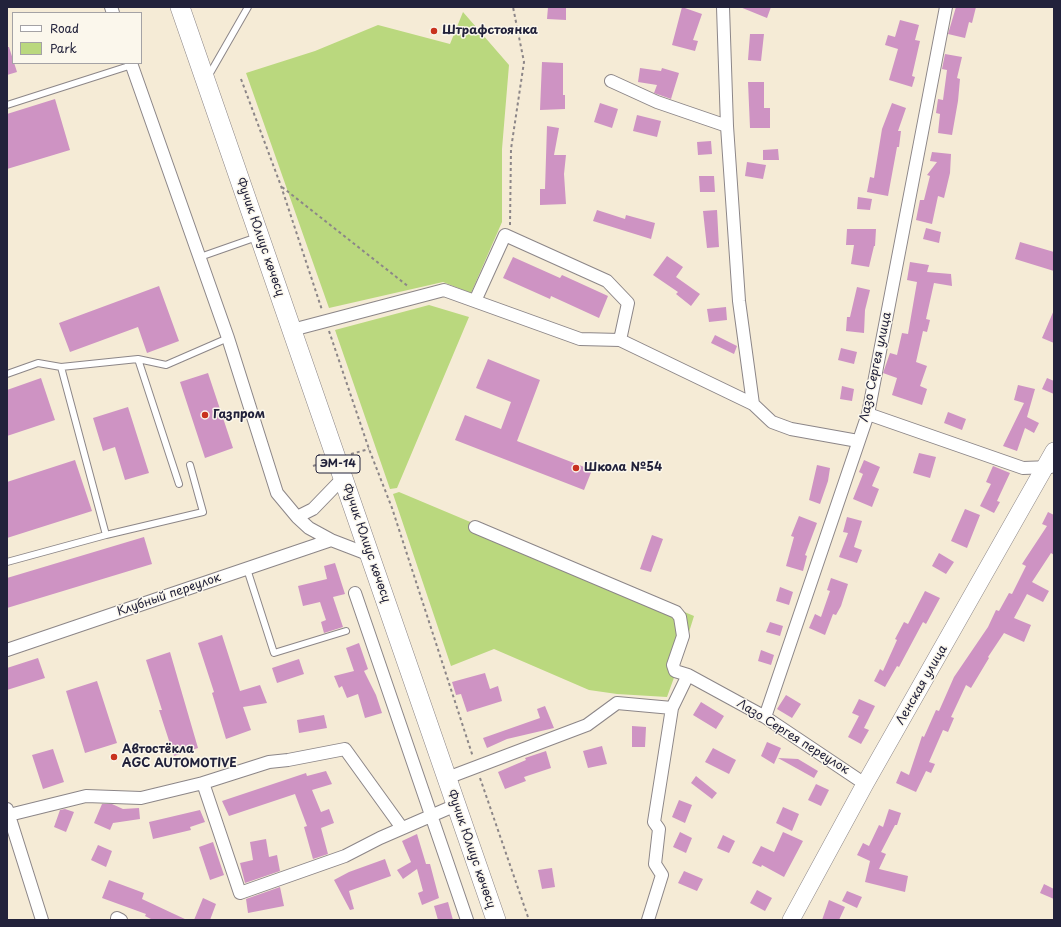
<!DOCTYPE html>
<html>
<head>
<meta charset="utf-8">
<style>
	body { margin:0 }
	#map { position:relative; width:1061px; height:927px; overflow:hidden; background:#f5ebd6; font-family:"Playpen Sans",sans-serif }
	canvas { display:block }
	.frame { position:absolute; inset:0; border:8px solid #22223b; pointer-events:none }
	.legend { position:absolute; left:12px; top:12px; width:130px; height:52px; box-sizing:border-box; background:#fbf7ec; border:1px solid #a4a2a5; margin:0; padding:5px 7px; list-style:none; font-size:12px; color:#22223b }
	.legend li { display:flex; align-items:center; gap:8px; height:20px }
	.legend b { width:20px; border:1px solid #a4a2a5 }
</style>
</head>
<body>
<div id="map">
<canvas width="1061" height="927"></canvas>
<div class="frame"></div>
<ul class="legend">
<li><b style="height:5px;background:#fff"></b>Road</li>
<li><b style="height:11px;background:#bad87e"></b>Park</li>
</ul>
</div>
<script>
const ctx = document.querySelector('canvas').getContext('2d');
ctx.lineJoin = 'round';
function fill(path, color) { ctx.fillStyle = color; ctx.fill(path, 'evenodd'); }
const shape = rows => new Path2D(rows.map(r => 'M' + r).join(''));
function strokePath(path, color, width, dash) { ctx.strokeStyle = color; ctx.lineWidth = width; ctx.lineCap = dash ? 'butt' : 'round'; ctx.setLineDash(dash || []); ctx.stroke(path); }
function label(font, color, halo, rows, align = 'center') {
  ctx.font = font + ' "Playpen Sans",sans-serif'; ctx.lineWidth = 3; ctx.setLineDash([]); ctx.textBaseline = 'middle'; ctx.strokeStyle = halo; ctx.fillStyle = color; for (const [text, x, y, turn = 0] of rows) {
    ctx.save(); ctx.translate(x, y); ctx.rotate((+turn || 0) * Math.PI / 180); ctx.textAlign = isNaN(turn) ? turn : align; if (halo) ctx.strokeText(text, 0, 0); ctx.fillText(text, 0, 0); ctx.restore();
  }
}
fill(shape([
	[463,12,509,65,502,149,502,222,471,293,443,282,329,308,246,73,315,51,378,25,450,44],
	[429,305,469,317,397,488,390,489,335,330],
	[399,492,694,616,680,661,667,697,617,694,589,690,494,649,451,666,393,494]
]), '#bad87e');
fill(shape([
	[548,7,566,7,566,20,547,19],
	[682,7,702,14,693,40,698,41,695,51,672,45],
	[740,7,771,7,767,18],
	[956,7,976,7,972,23,969,22,965,38,948,34],
	[900,20,919,25,915,40,920,41,912,76,915,77,912,87,889,80,898,49,885,45,888,35,895,37],
	[750,34,764,34,761,61,748,60],
	[7,47,9,47,17,72,7,75],
	[945,54,962,57,957,78,960,79,958,101,952,135,938,133,940,114,936,113,938,99,943,100,947,70,942,69],
	[542,62,563,63,563,95,565,95,565,109,540,110],
	[640,68,661,71,662,68,679,73,671,99,654,93,657,85,638,82],
	[748,82,764,82,764,108,770,108,770,128,750,128],
	[55,99,70,150,7,169,7,114],
	[600,103,618,109,612,128,594,122],
	[892,103,906,108,898,131,901,131,899,147,897,147,888,196,867,192,870,177,874,178,882,129],
	[637,115,661,121,657,137,633,131],
	[547,126,559,128,554,155,566,155,564,174,566,204,540,205,540,189,545,189],
	[711,141,712,154,698,155,697,142],
	[778,149,779,160,763,160,763,150],
	[932,152,951,154,950,173,944,198,938,196,932,224,916,220,920,200,924,200,930,176,927,175,937,162,930,161],
	[747,162,766,165,763,179,745,176],
	[699,176,714,176,715,192,700,192],
	[858,197,872,199,870,210,857,209],
	[597,210,625,219,626,215,655,223,651,239,593,221],
	[717,210,719,247,707,248,703,211],
	[926,228,941,232,939,243,923,239],
	[847,229,876,229,875,246,874,246,869,267,851,264,854,245,846,245],
	[1020,242,1054,252,1054,271,1015,259],
	[667,256,683,267,676,277,700,294,691,306,676,294,678,292,653,275],
	[513,257,560,278,562,275,608,296,599,318,551,296,550,299,503,278],
	[910,262,929,265,927,272,951,274,952,286,934,283,926,319,930,320,927,332,923,331,916,362,927,366,920,386,927,389,922,405,892,395,897,378,883,373,890,353,897,355,902,333,908,334,917,282,907,280],
	[159,286,179,341,147,353,138,327,70,352,59,323],
	[857,287,870,290,865,310,864,333,846,331,847,317,850,317],
	[726,307,727,320,709,322,707,309],
	[1054,310,1054,343,1042,338],
	[715,335,737,346,734,354,711,343],
	[841,348,857,352,854,364,838,360],
	[488,359,540,380,517,441,592,470,584,490,455,440,465,415,501,429,511,402,476,388],
	[208,373,233,448,205,458,180,382],
	[41,378,55,420,7,436,7,390],
	[1047,378,1054,381,1054,394,1042,389],
	[1018,385,1035,389,1027,417,1039,423,1034,433,1025,428,1017,451,1003,446,1024,403,1014,400],
	[842,386,854,389,852,401,840,399],
	[128,407,149,473,125,480,115,447,103,451,93,418],
	[948,412,966,419,962,430,944,423],
	[919,453,936,457,930,478,913,473],
	[75,460,92,511,7,538,7,482],
	[864,460,880,467,872,486,879,489,872,507,853,499,863,474,859,472],
	[817,465,830,468,828,481,820,504,809,500],
	[993,466,1010,473,997,501,1000,502,994,513,980,506,991,484,986,482],
	[965,509,980,515,967,548,951,541],
	[1048,512,1054,515,1054,555,1051,553,1032,582,1049,591,1043,602,1027,594,1014,618,1031,625,1024,642,1004,633,988,657,989,658,971,688,966,685,951,717,954,718,948,732,943,730,929,762,935,764,931,773,926,771,916,792,896,783,901,771,909,775,922,736,924,737,936,710,939,711,954,677,988,627,996,610,999,611,1009,593,1012,594,1026,566,1022,564,1047,526,1042,524],
	[799,516,817,523,805,555,807,556,803,571,786,566,794,537,791,536],
	[847,517,862,521,854,547,862,550,857,563,839,557,848,533,843,532],
	[652,535,663,539,651,572,640,569],
	[144,537,152,564,7,608,7,578],
	[939,553,954,562,946,574,932,566],
	[335,563,345,594,333,597,343,627,324,633,321,622,326,620,320,602,303,606,298,586,327,579,324,566],
	[831,578,848,584,841,606,836,615,833,614,825,635,809,628,815,614,821,617,830,591,827,590],
	[780,587,793,592,789,605,776,601],
	[925,591,940,598,926,624,923,622,899,667,897,666,885,687,874,681,880,669,883,671,897,640,895,639,904,622,908,624],
	[770,622,783,626,780,636,766,632],
	[222,635,240,691,260,685,267,703,243,707,251,730,226,739,212,693,214,692,198,643],
	[359,643,368,669,364,671,376,695,382,713,365,718,358,694,347,698,342,686,339,688,334,676,354,671,346,648],
	[761,650,774,655,771,665,758,661],
	[170,652,198,748,174,756,159,710,162,710,146,660],
	[38,658,45,678,7,690,7,668],
	[299,659,304,674,277,683,272,668],
	[485,673,490,689,498,686,502,701,467,712,461,694,456,695,452,682],
	[97,681,117,743,85,753,66,691],
	[786,695,801,704,792,718,777,709],
	[859,699,875,706,864,728,869,730,861,744,848,737,859,716,852,713],
	[701,702,724,716,716,729,693,715],
	[545,706,554,728,507,739,487,748,483,738,540,718,537,709],
	[324,715,327,728,299,733,297,720],
	[632,726,646,727,645,747,632,747],
	[767,742,781,748,774,764,761,756],
	[602,746,607,764,588,768,583,751],
	[713,748,736,760,729,774,705,762],
	[53,749,64,782,43,789,32,755],
	[546,751,551,768,524,777,526,781,505,789,498,772,526,760,525,758],
	[778,758,798,759,818,771,814,778],
	[326,771,332,784,312,790,321,812,329,809,334,823,321,828,328,854,313,859,304,827,307,826,295,794,229,816,222,801,306,773,307,776],
	[696,776,717,793,712,799,691,783],
	[816,784,829,790,821,806,808,800],
	[679,800,692,805,685,823,672,817],
	[102,804,112,804,123,809,139,808,140,819,113,823,110,830,94,823],
	[783,807,799,814,792,831,776,823],
	[65,809,74,812,66,832,54,827,60,810],
	[889,809,901,813,897,825,895,825,881,852,886,854,879,869,908,876,905,892,865,882,870,861,857,855,863,843,869,846,879,825,883,827],
	[200,810,205,822,190,827,191,830,153,839,149,822],
	[680,832,692,838,686,853,673,847],
	[783,832,803,841,784,877,762,865,761,867,752,863,761,846,774,852],
	[417,834,426,864,430,864,439,898,422,905,418,893,423,891,417,869,403,879,397,870,411,862,402,841],
	[723,835,735,841,729,853,717,848],
	[266,839,269,857,277,855,280,871,245,883,240,863,253,860,250,842],
	[213,842,224,875,210,880,199,847],
	[98,845,112,851,106,867,91,860],
	[385,859,391,876,349,891,354,909,350,910,334,880,349,872],
	[552,868,555,887,542,889,538,870],
	[684,871,703,879,697,891,678,883],
	[109,880,144,893,142,899,187,920,153,920,145,916,146,914,102,898],
	[1044,884,1054,889,1054,899,1040,893],
	[280,887,284,906,248,913,246,899],
	[757,890,772,898,765,911,750,903],
	[847,891,862,897,857,908,842,901],
	[203,898,216,904,210,920,194,920],
	[829,900,845,907,839,920,822,920],
	[448,902,453,920,438,920,434,906]
]), '#ce93c3');
const service = shape([
	[209,75,248,7],
	[7,105,132,65],
	[200,257,257,237],
	[138,359,179,484],
	[61,367,106,535],
	[7,374,38,363,61,367,138,359,166,365,228,338],
	[7,562,106,535,203,512,190,465],
	[247,569,274,653,346,631]
]);
const minor = shape([
	[111,7,113,13],
	[723,7,727,126,739,301,753,404,772,422,791,429,858,441],
	[131,63,228,338,277,493,297,517,309,528,331,540,370,555],
	[611,81,657,102,727,126],
	[475,301,505,235,607,281,628,303,620,340],
	[292,330,444,290,580,339,620,340,753,404],
	[868,414,1023,468,1051,467],
	[297,517,313,509,343,478],
	[475,527,676,612,680,617,683,636,673,665,675,671,688,675],
	[355,593,467,920],
	[7,650,331,540],
	[765,717,868,414,946,7],
	[447,778,587,725,617,703,672,708],
	[203,783,240,893,345,856,380,838,456,805],
	[7,809,42,920],
	[9,815,86,796,141,798,203,783,269,762,288,760,345,749,402,828],
	[117,920,117,918,121,920],
	[648,920,662,875,655,864,659,829,654,822,672,708,688,675,765,717,865,784]
]);
const secondary = shape([
	[791,920,865,784,1054,451]
]);
const primary = shape([
	[180,7,496,920]
]);
strokePath(service, '#8c8688', 8);
strokePath(minor, '#8c8688', 14);
strokePath(secondary, '#8c8688', 18);
strokePath(primary, '#8c8688', 20);
strokePath(shape([
	[241,79,281,186,322,310],
	[282,187,409,287],
	[510,225,511,149,524,62,513,7],
	[329,331,369,449,392,508,473,757],
	[351,454,369,449],
	[313,466,322,463],
	[480,778,529,920]
]), '#8c8688', 2, [3, 3]);
strokePath(service, '#fff', 6);
strokePath(minor, '#fff', 12);
strokePath(secondary, '#fff', 17);
strokePath(primary, '#fff', 19);
for (const [x, y, r, color] of [
	[434,31,4,"#c8321e"],
	[205,415,4,"#c8321e"],
	[576,468,4,"#c8321e"],
	[114,757,4,"#c8321e"]
]) { const dot = new Path2D(); dot.arc(x, y, r, 0, 2 * Math.PI); ctx.fillStyle = color; ctx.fill(dot); strokePath(dot, '#fbf7ec', 1.5); }
for (const [x, y, w] of [
	[338,464,44]
]) { const box = new Path2D(); box.roundRect(x - w / 2, y - 9, w, 18, 3); ctx.fillStyle = '#fbf7ec'; ctx.fill(box); strokePath(box, '#22223b', 1); }
label('bold 11px', '#22223b', null, [
	["ЭМ-14",338,464]
]);
label('bold 12px', '#22223b', '#fbf7ec', [
	["Штрафстоянка",442,31],
	["Газпром",213,415],
	["Школа №54",584,468],
	["Автостёкла",122,750],
	["AGC AUTOMOTIVE",122,764]
], 'left');
label('12px', '#22223b', '#fbf7ec', [
	["Фучик Юлиус көчөсү",260,237,71],
	["Лазо Сергея улица",876,367,-78],
	["Фучик Юлиус көчөсү",366,543,71],
	["Клубный переулок",169,595,-19],
	["Ленская улица",922,685,-60],
	["Лазо Сергея переулок",793,737,32],
	["Фучик Юлиус көчөсү",471,849,71]
]);
</script>
</body>
</html>
